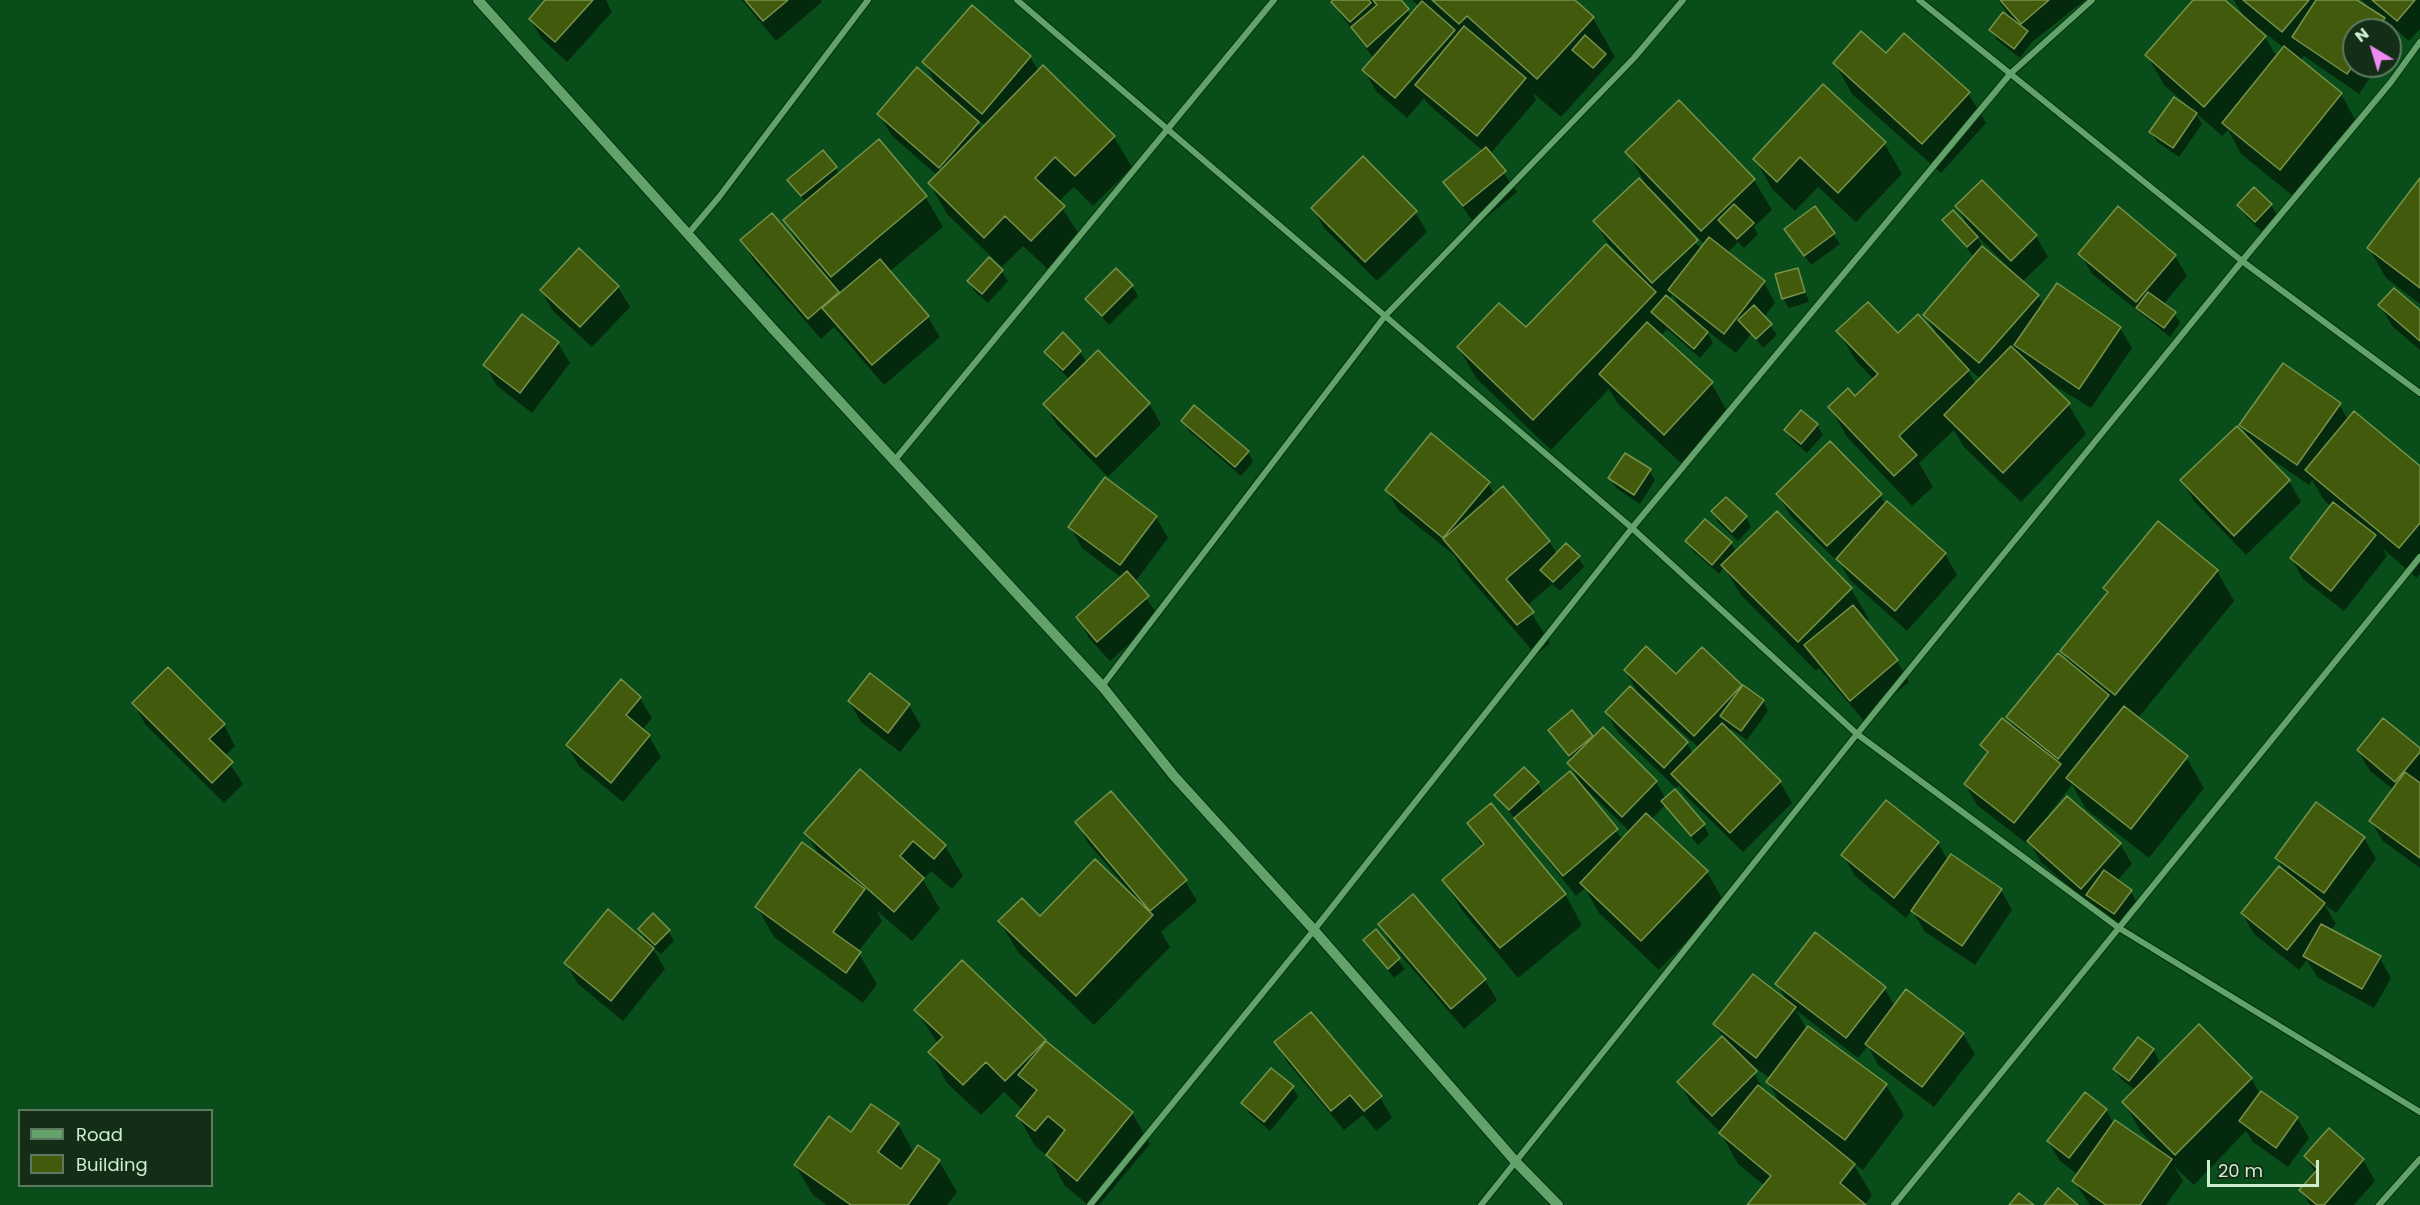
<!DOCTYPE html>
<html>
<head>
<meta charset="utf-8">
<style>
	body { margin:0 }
	#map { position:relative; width:2420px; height:1205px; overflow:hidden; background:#094e1a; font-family:Poppins,sans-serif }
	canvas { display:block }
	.legend { position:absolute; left:18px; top:1109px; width:195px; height:78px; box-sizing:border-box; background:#132d17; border:2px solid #5d7a61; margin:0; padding:8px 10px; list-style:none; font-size:18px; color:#cdedcf }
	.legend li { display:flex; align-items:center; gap:12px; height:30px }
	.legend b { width:30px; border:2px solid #5d7a61 }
	.north { position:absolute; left:2342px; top:18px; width:60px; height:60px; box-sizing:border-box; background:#132d17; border:2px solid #5d7a61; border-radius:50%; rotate:322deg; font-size:16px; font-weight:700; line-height:24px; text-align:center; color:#cdedcf }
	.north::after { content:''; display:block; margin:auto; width:21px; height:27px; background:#f28af3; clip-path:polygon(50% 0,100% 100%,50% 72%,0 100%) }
	.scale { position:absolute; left:2207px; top:1160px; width:112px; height:27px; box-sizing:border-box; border:3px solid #cdedcf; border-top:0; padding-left:8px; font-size:18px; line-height:21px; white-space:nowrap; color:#cdedcf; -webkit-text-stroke:4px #132d17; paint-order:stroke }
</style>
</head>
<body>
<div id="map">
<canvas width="2420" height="1205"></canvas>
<ul class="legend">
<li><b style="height:8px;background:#64a26b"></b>Road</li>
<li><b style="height:16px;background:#415a0c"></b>Building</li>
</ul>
<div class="north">N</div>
<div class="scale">20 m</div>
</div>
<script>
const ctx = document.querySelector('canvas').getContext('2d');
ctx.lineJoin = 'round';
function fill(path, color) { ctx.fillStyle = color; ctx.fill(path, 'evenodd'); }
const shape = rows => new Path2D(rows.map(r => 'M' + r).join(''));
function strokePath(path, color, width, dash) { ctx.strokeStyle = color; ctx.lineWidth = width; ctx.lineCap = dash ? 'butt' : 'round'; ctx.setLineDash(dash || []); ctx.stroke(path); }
fill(shape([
	[547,0,606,0,612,12,567,62,542,39,530,19],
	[742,0,821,0,822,2,776,41],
	[1335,0,1399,0,1411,16,1419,6,1412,0,1572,0,1593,18,1615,57,1561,117,1533,93,1536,100,1490,154,1517,192,1476,226,1445,182,1483,151,1429,105,1424,98,1407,118,1376,91,1364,70,1374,59,1339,12,1333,2],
	[1998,0,2085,0,2032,42,2020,58,1997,40,1991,30,2010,17],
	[2195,0,2223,0,2245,19,2234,0,2355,0,2374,13,2362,0,2420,0,2420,29,2409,41,2384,19,2390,30,2354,30,2354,66,2378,66,2359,94,2304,56,2300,61,2341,94,2358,125,2298,200,2241,154,2228,130,2222,136,2196,113,2202,124,2179,157,2157,142,2151,132,2187,105,2164,85,2147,55],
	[2260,29,2284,48,2277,57,2265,37,2258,31],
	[972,7,1030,57,1039,72,1114,137,1132,167,1093,206,1074,187,1058,202,1081,237,1049,270,1023,246,1000,269,1008,281,988,303,975,292,969,282,1002,267,947,214,930,184,938,176,891,135,879,114,937,86,924,62],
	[975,118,986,126,982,130],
	[2390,30,2395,40,2390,48],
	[1886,55,1968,93,1986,123,1941,173,1852,94,1835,63],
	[1884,143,1902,174,1856,222,1818,187,1795,211,1772,189,1755,159],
	[1627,152,1754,180,1772,210,1754,227,1758,234,1744,248,1738,242,1727,253,1764,282,1775,303,1764,317,1777,335,1763,348,1751,334,1736,353,1705,329,1713,343,1700,358,1667,329,1661,336,1711,383,1729,414,1682,464,1618,404,1609,389,1551,450,1476,378,1459,348,1526,330,1625,261,1607,242,1595,221,1648,188],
	[1655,193,1705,245,1702,250,1653,195],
	[1673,295,1682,311,1668,300],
	[835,167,839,174,925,196,943,227,889,272,928,317,940,337,884,385,834,327,821,339,754,261,742,240,800,246,785,221,806,203,789,180],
	[2420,181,2420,304,2386,278,2369,248],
	[1982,182,2036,236,2048,257,2022,282,2038,296,2043,305,2120,328,2132,348,2091,408,2039,376,2068,404,2086,434,2021,502,1963,446,1954,430,1919,463,1933,487,1912,506,1847,437,1830,407,1855,398,1874,380,1856,361,1838,331,1937,335,1925,315,1975,258,1943,220,1969,227,1957,207],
	[1976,235,2015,273,2013,275,1983,248],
	[1965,366,1981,379,1976,384],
	[2239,205,2271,205,2277,215,2261,231,2245,215],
	[1313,208,1415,212,1427,232,1377,281,1324,228],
	[1814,208,1840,244,1811,265,1786,230],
	[2080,254,2175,256,2187,276,2163,305,2174,313,2180,323,2170,337,2092,274],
	[1797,270,1809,302,1789,308,1783,298],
	[1132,286,1138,296,1109,325,1087,300],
	[618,287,630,307,592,347,553,311,541,290],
	[2380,305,2420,312,2420,350,2392,326],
	[558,343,570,363,532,413,497,386,485,365],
	[1046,352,1080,352,1087,363,1149,403,1161,424,1108,477,1057,425,1045,404,1070,380,1052,362],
	[2339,404,2348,420,2420,468,2420,574,2417,578,2383,549,2387,556,2344,611,2303,579,2291,558,2332,507,2324,500,2312,480,2309,485,2264,454,2289,481,2301,502,2246,555,2194,501,2182,481,2249,439,2241,425],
	[1801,412,1817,425,1823,435,1807,453,1792,440,1786,430],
	[1183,421,1248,452,1253,462,1241,476,1189,431],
	[1649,470,1655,480,1640,504,1616,488,1610,478],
	[1488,483,1495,495,1549,541,1557,554,1578,557,1584,567,1560,591,1552,584,1527,606,1550,643,1536,655,1462,569,1455,556,1398,510,1387,490],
	[1778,494,1880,495,1886,505,1945,554,1957,575,1907,631,1850,580,1841,565,1790,515],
	[1713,512,1746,517,1751,527,1738,541,1718,522],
	[1156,517,1168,538,1135,582,1159,617,1110,661,1089,638,1078,617,1122,578,1082,548,1070,527],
	[1687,541,1731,543,1736,552,1851,589,1869,619,1865,622,1897,661,1909,682,1863,720,1819,668,1816,671,1741,595,1724,567,1719,574,1693,551],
	[2217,571,2234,601,2138,718,2186,757,2204,788,2149,858,2086,809,2072,785,2048,815,2120,844,2132,864,2117,881,2130,891,2136,901,2120,924,2096,906,2094,908,2041,862,2028,840,2026,843,1977,805,1965,784,1988,755,1982,746,2015,730,2008,717,2071,665,2062,651,2108,594,2105,588],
	[1625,670,1741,686,1763,701,1768,711,1747,740,1731,729,1729,732,1780,782,1792,803,1743,852,1685,795,1679,785,1676,788,1618,733,1606,712,1687,743,1693,754,1699,748,1637,691],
	[640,698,652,718,642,730,649,736,661,757,623,802,579,766,567,745],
	[849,701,909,705,921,726,900,752,861,722],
	[134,703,224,725,235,746,225,756,243,784,224,803,145,724],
	[1603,729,1656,782,1666,799,1704,825,1709,835,1698,845,1665,805,1651,820,1707,872,1724,902,1659,970,1599,913,1585,888,1576,896,1496,795,1538,783,1544,795,1582,785,1569,763,1572,761,1550,731,1592,736,1594,739],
	[1585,788,1630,832,1623,840,1583,789],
	[2358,750,2420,750,2420,868,2383,841,2371,821,2394,790,2370,771],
	[860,771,945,846,963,876,952,889,931,871,923,880,940,909,912,941,876,910,882,921,858,952,877,984,863,1003,774,937,757,907,820,857,806,833],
	[2316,804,2364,838,2376,859,2336,913,2324,904,2336,924,2331,930,2379,957,2391,978,2374,1008,2317,977,2307,960,2299,970,2254,934,2242,913,2285,872,2276,858],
	[1077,822,1185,881,1197,901,1161,932,1170,947,1094,1025,1018,952,1000,922,1040,918,1131,893,1088,843],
	[1469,823,1565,894,1582,925,1518,978,1462,910,1444,880,1483,848],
	[1938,843,1948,861,2001,890,2012,910,1975,965,1925,932,1912,910,1906,918,1855,876,1843,855],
	[1380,924,1485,980,1497,1000,1464,1029,1392,945],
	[639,929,668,931,674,941,661,954,652,947,665,969,623,1021,578,984,566,963,648,944],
	[1375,932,1405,969,1394,978,1365,940],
	[1777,984,1884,988,1895,1006,1963,1034,1975,1054,1934,1107,1878,1065,1868,1046,1858,1058,1796,1010,1807,1030,1886,1085,1904,1115,1863,1170,1852,1162,1872,1195,1865,1205,1749,1205,1765,1186,1738,1164,1721,1133,1691,1103,1679,1082,1723,1038,1715,1024,1788,1003],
	[1747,1061,1771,1079,1768,1082,1782,1107,1766,1094],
	[916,1010,1044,1041,1132,1113,1150,1144,1099,1205,1088,1205,1065,1186,1049,1157,1035,1146,1018,1116,1023,1110,1004,1092,981,1115,947,1083,930,1052,938,1044],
	[1311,1014,1380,1097,1392,1118,1376,1131,1363,1115,1344,1130,1288,1063,1276,1043],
	[2153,1050,2159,1060,2147,1079,2251,1078,2260,1094,2297,1118,2309,1138,2288,1167,2253,1142,2246,1131,2194,1185,2174,1166,2183,1181,2166,1205,2090,1205,2074,1181,2078,1175,2060,1161,2048,1141,2106,1110,2114,1124,2160,1151,2141,1132,2124,1102,2135,1090,2121,1079,2115,1069],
	[1292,1087,1298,1097,1270,1131,1249,1113,1243,1103],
	[898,1124,914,1153,939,1161,957,1192,947,1205,827,1205,813,1195,795,1165,851,1134],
	[2306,1157,2363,1160,2375,1181,2354,1205,2310,1205,2301,1190,2316,1174]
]), '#0007');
const building = shape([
	[545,0,593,0,555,42,529,19,545,0],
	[745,0,788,0,763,21,745,0],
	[1333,0,1369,0,1371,3,1350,22,1331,2,1333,0],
	[1373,0,1401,0,1409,9,1367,47,1351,27,1377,5,1373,0],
	[1432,0,1575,0,1594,17,1537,79,1467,16,1459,24,1432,0],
	[2000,0,2049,0,2021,24,2000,0],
	[2193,0,2225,0,2266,36,2204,107,2145,55,2193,0],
	[2243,0,2309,0,2282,32,2243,0],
	[2316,0,2357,0,2385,18,2377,30,2354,30,2354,64,2347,74,2292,37,2316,0],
	[2372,0,2415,0,2397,21,2372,0],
	[1422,1,1455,30,1395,98,1362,70,1422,1],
	[972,5,1031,56,982,114,922,62,972,5],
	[2003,12,2028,31,2014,49,1989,30,2003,12],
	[1464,26,1526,78,1477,136,1415,85,1464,26],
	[1861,31,1886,53,1904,33,1970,92,1922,144,1833,63,1861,31],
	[1585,35,1606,54,1593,68,1572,50,1585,35],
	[2284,46,2342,93,2280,170,2222,123,2284,46],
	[1043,65,1115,136,1075,176,1055,157,1035,178,1065,206,1031,241,1005,216,984,238,928,183,1043,65],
	[917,67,979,122,939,168,877,114,917,67],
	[1823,84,1886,142,1838,193,1800,157,1777,182,1753,159,1823,84],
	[2174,97,2197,113,2173,148,2149,132,2174,97],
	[1679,100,1755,179,1701,231,1625,152,1679,100],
	[879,139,927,196,831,277,783,220,879,139],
	[1486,147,1506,171,1463,206,1443,182,1486,147],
	[823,150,837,167,801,196,787,180,823,150],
	[1363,156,1417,211,1365,262,1311,208,1363,156],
	[1639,178,1698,240,1652,283,1593,221,1639,178],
	[2420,178,2420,288,2367,248,2420,178],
	[1982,180,2037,235,2011,261,1955,206,1982,180],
	[2254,187,2272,204,2255,222,2237,205,2254,187],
	[1734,204,1754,223,1737,239,1718,220,1734,204],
	[1815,206,1835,233,1804,256,1784,229,1815,206],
	[2118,206,2176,255,2136,302,2078,254,2118,206],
	[1953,210,1978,237,1967,247,1942,220,1953,210],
	[772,213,839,292,808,319,740,240,772,213],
	[1709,237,1765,281,1724,334,1668,290,1709,237],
	[1606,244,1656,292,1533,420,1457,347,1499,303,1526,327,1606,244],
	[1982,246,2039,295,1979,363,1923,315,1982,246],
	[579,248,619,286,580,327,540,290,579,248],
	[989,257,1003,270,982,294,967,281,989,257],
	[880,259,929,316,872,365,822,308,880,259],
	[1116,268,1133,285,1102,316,1085,299,1116,268],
	[1798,268,1805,292,1782,299,1775,274,1798,268],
	[2057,283,2121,327,2079,389,2014,345,2057,283],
	[2394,288,2420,310,2420,341,2378,305,2394,288],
	[2148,292,2176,312,2164,328,2136,308,2148,292],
	[1666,295,1708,332,1694,349,1651,312,1666,295],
	[1868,302,1898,333,1918,314,1969,370,1899,436,1917,455,1894,476,1828,407,1848,388,1855,396,1878,374,1836,331,1868,302],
	[1754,305,1772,324,1756,339,1738,320,1754,305],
	[522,314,559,342,520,393,483,365,522,314],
	[1647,322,1713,382,1664,435,1599,374,1647,322],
	[1063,332,1081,351,1063,370,1044,352,1063,332],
	[2011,346,2070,403,2003,473,1944,415,2011,346],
	[1098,350,1150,403,1096,457,1043,404,1098,350],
	[2283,363,2341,403,2297,465,2239,425,2283,363],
	[1194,405,1249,451,1235,467,1181,421,1194,405],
	[1801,410,1818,424,1801,444,1784,430,1801,410],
	[2354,411,2420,466,2420,523,2399,548,2305,470,2354,411],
	[2237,426,2290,480,2234,536,2180,480,2237,426],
	[1431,433,1490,482,1443,538,1385,490,1431,433],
	[1830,441,1882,494,1827,546,1776,494,1830,441],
	[1625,453,1651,469,1634,495,1608,478,1625,453],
	[1105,477,1157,516,1120,565,1068,527,1105,477],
	[1503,486,1550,541,1506,579,1534,612,1517,625,1443,539,1503,486],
	[1726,497,1747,516,1732,532,1711,511,1726,497],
	[1887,501,1946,553,1895,611,1836,559,1887,501],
	[2333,502,2376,535,2331,591,2290,558,2333,502],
	[1777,511,1852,588,1798,642,1721,565,1777,511],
	[1705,519,1732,542,1712,565,1685,541,1705,519],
	[2158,521,2218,570,2115,695,2060,651,2108,592,2103,588,2158,521],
	[1566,543,1580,556,1553,582,1540,570,1566,543],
	[1127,571,1149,596,1097,642,1076,617,1127,571],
	[1853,605,1898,660,1850,701,1804,645,1853,605],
	[1646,646,1676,674,1702,647,1742,685,1694,736,1624,670,1646,646],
	[2058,653,2109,695,2058,759,2006,717,2058,653],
	[168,667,225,724,209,739,233,762,212,783,132,703,168,667],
	[870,673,910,704,888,733,848,701,870,673],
	[621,679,641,697,626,715,650,735,611,783,566,745,621,679],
	[1743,685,1764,700,1741,731,1720,716,1743,685],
	[1630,686,1688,742,1664,768,1605,712,1630,686],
	[2124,706,2188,756,2131,829,2066,778,2124,706],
	[1572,710,1593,736,1569,756,1548,730,1572,710],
	[2002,718,2061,764,2014,823,1964,784,1988,752,1980,745,2002,718],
	[2383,718,2420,748,2420,752,2395,782,2357,750,2383,718],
	[1722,723,1781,781,1730,833,1671,774,1722,723],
	[1603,727,1657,781,1622,817,1567,763,1603,727],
	[1524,767,1539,782,1509,810,1494,795,1524,767],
	[860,769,946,845,934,859,913,841,900,856,924,878,894,912,804,833,860,769],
	[1570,771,1618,829,1563,876,1514,818,1570,771],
	[2405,772,2420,783,2420,858,2369,821,2405,772],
	[1675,789,1705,824,1691,836,1661,801,1675,789],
	[1111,791,1187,880,1150,911,1075,822,1111,791],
	[2067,796,2121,843,2081,889,2027,841,2067,796],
	[1886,800,1939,842,1894,898,1841,855,1886,800],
	[2316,802,2365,837,2324,893,2275,858,2316,802],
	[1491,803,1566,894,1500,948,1442,880,1484,844,1467,823,1491,803],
	[1646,813,1708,871,1641,941,1580,883,1646,813],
	[802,842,865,889,833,932,861,952,846,973,755,907,802,842],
	[1951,854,2002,889,1962,946,1911,911,1951,854],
	[1095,859,1153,915,1076,996,998,921,1022,898,1040,916,1095,859],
	[2279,866,2325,903,2287,950,2241,913,2279,866],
	[2104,870,2132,890,2114,914,2086,895,2104,870],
	[1413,894,1486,979,1451,1009,1378,924,1413,894],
	[608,909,654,948,611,1001,564,963,608,909],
	[653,913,670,930,655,945,638,929,653,913],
	[2321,924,2381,956,2362,989,2303,956,2321,924],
	[1376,929,1400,958,1388,969,1363,940,1376,929],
	[1815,932,1886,987,1846,1038,1775,984,1815,932],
	[962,960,1046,1040,1005,1081,986,1062,963,1085,928,1052,943,1037,914,1010,962,960],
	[1753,974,1796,1007,1756,1058,1713,1024,1753,974],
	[1906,989,1964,1033,1922,1087,1865,1044,1906,989],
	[1311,1012,1382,1096,1364,1111,1350,1095,1331,1111,1274,1042,1311,1012],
	[2199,1024,2252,1078,2175,1155,2122,1102,2199,1024],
	[1808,1026,1887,1084,1845,1140,1766,1082,1808,1026],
	[1722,1036,1757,1071,1712,1116,1677,1082,1722,1036],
	[2138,1037,2154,1049,2129,1081,2113,1069,2138,1037],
	[1046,1041,1133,1112,1077,1181,1046,1155,1065,1130,1048,1116,1035,1131,1016,1116,1037,1090,1018,1075,1046,1041],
	[1271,1068,1294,1086,1264,1122,1241,1103,1271,1068],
	[1758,1085,1855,1164,1840,1183,1866,1205,1747,1205,1771,1176,1719,1133,1758,1085],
	[2261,1091,2298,1117,2276,1148,2239,1121,2261,1091],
	[2085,1092,2107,1109,2069,1158,2047,1141,2085,1092],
	[871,1104,899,1123,878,1152,901,1169,918,1145,940,1160,908,1205,851,1205,794,1165,829,1116,851,1132,871,1104],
	[2115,1120,2172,1159,2140,1205,2106,1205,2072,1181,2115,1120],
	[2329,1128,2364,1159,2324,1205,2317,1205,2299,1190,2318,1169,2304,1156,2329,1128],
	[2058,1188,2078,1205,2044,1205,2058,1188],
	[2019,1193,2034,1205,2009,1205,2019,1193]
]);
fill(building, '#415a0c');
strokePath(building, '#77934b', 1.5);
const minor = shape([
	[1017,0,1632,528,1857,734,2119,928,2420,1112],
	[1919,0,2242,261,2420,393],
	[688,234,719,197,868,0],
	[894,461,1274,0],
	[1102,686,1385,316,1634,58,1683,0],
	[1090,1205,1314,930,1632,528,2011,73,2092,0],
	[1481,1205,1857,734,2242,261,2391,82,2420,42],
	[1894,1205,2420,557],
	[2379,1205,2420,1159]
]);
const tertiary = shape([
	[478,0,772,328,1102,686,1174,776,1314,930,1515,1161,1558,1205]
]);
strokePath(minor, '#00310a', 8);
strokePath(tertiary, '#00310a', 12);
strokePath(minor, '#64a26b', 6);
strokePath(tertiary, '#64a26b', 10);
</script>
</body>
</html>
